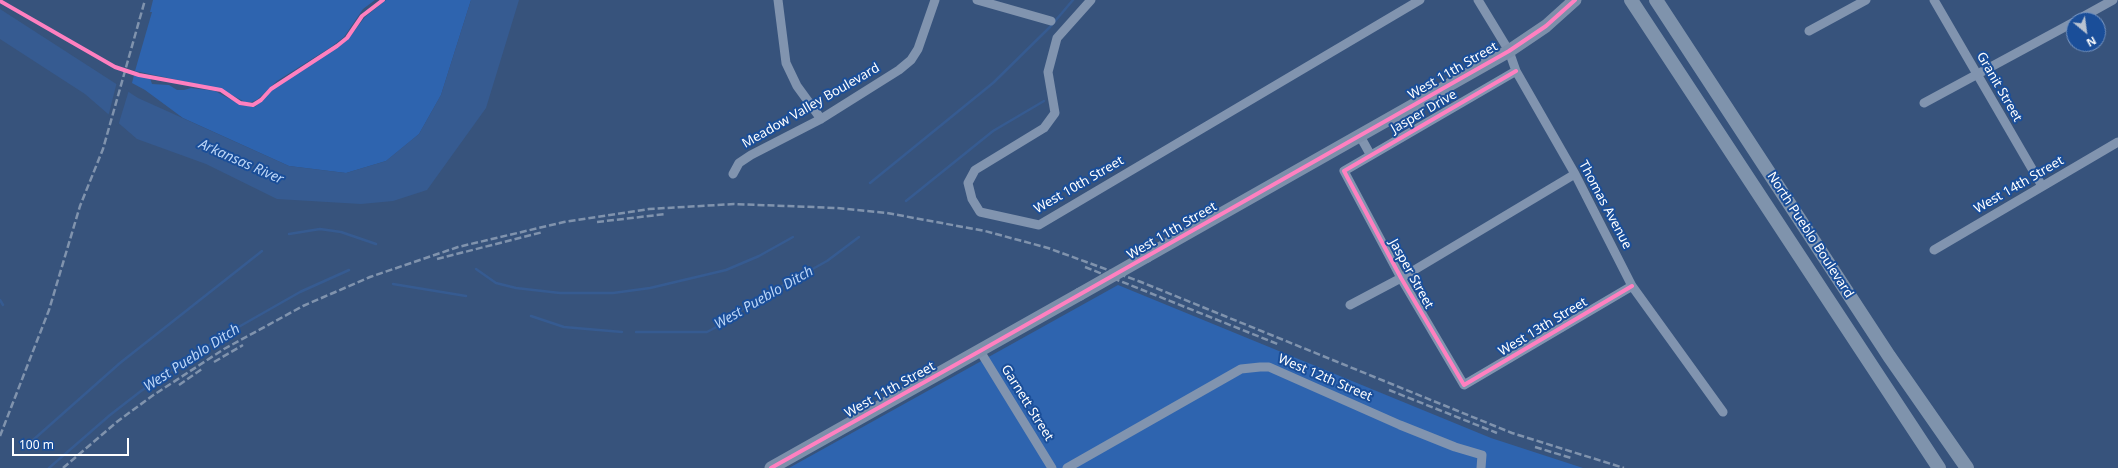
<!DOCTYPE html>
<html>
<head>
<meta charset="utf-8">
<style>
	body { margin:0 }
	#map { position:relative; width:2118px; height:468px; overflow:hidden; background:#37537c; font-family:"Noto Sans",sans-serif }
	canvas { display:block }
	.north { position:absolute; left:2066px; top:12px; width:40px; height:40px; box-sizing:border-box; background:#1a4e99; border:1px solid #7695c2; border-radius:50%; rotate:151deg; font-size:11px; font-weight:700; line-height:16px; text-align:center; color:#fff }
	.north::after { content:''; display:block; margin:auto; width:14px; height:18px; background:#b9c3d1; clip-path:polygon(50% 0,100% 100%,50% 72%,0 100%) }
	.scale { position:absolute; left:12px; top:438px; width:117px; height:18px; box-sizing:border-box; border:2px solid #fff; border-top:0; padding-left:5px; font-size:12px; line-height:14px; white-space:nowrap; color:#fff; -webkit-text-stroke:3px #1a4e99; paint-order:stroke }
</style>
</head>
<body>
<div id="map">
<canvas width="2118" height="468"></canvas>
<div class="north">N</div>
<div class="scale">100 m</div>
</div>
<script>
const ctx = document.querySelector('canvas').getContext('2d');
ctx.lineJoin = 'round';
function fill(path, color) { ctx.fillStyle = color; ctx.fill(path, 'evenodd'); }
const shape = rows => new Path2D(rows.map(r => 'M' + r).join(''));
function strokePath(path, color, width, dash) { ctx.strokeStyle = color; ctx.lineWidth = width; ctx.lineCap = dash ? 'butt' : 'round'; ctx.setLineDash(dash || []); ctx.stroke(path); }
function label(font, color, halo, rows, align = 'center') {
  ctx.font = font + ' "Noto Sans",sans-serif'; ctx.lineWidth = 4; ctx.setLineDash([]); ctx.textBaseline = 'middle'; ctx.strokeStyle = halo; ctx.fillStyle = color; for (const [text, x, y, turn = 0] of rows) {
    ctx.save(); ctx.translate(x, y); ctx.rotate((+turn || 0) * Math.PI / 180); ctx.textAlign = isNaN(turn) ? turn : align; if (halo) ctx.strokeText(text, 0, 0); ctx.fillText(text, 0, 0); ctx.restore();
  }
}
fill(shape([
	[153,0,375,0,363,9,344,37,331,47,277,81,258,99,252,102,245,102,220,89,135,71,152,12,150,12],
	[386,0,471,0,441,95,419,134,386,161,346,173,289,166,183,118,145,90,132,83,134,75,150,78,152,84,169,85,177,90,184,90,191,88,215,91,241,105,255,107,272,90,341,45,349,38,365,17],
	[1118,285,1491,438,1583,468,789,468]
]), '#2e64af');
fill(shape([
	[471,0,519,0,486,108,427,190,393,201,361,204,277,199,206,164,137,139,85,94,0,39,0,9,138,98,289,166,346,173,386,161,419,134,441,95]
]), '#365b91');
fill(shape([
	[117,82,129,90,118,126,108,117]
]), '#37537c');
strokePath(shape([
	[870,183,993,83,1050,27,1073,0],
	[906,201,993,131,1044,101],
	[289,234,320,229,341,232,376,244],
	[476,269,496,283,516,288,560,293,613,293,650,288,726,270,759,256,793,237],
	[393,284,466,296],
	[0,300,3,305],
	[531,316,564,327,622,332],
	[636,332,707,332,724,323,751,303,827,261,859,237],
	[24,448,120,363,262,251],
	[49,468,110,415,141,391,221,337,300,292,349,270]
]), '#365b91', 2.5);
strokePath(shape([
	[778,0,786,63,797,86,821,119],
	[977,0,1051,21],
	[1091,0,1057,38,1048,72,1055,113,1044,128,975,170,968,183,972,199,980,212,1039,225,1420,0],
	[1478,0,1509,51,1516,71,1575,174,1632,286,1723,412],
	[1934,0,2042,186],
	[2077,20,2113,0],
	[1809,31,1866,0],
	[1516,71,1344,171,1401,278,1464,385,1632,286],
	[1924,103,2074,22],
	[1360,136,1370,154],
	[733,174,739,163,751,155,821,119,899,70,911,60,918,49,935,0],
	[1934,250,2118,142],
	[1350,305,1401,278,1575,174],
	[980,351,1052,468],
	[1067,468,1241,369,1260,367,1269,367,1400,425,1455,447,1482,455,1481,468]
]), '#8194af', 9);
strokePath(shape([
	[1147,256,1509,51,1546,26,1575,0],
	[771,468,1080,294]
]), '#7c8faa', 13);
strokePath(shape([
	[1631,0,1939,468],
	[1656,0,1889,356,1967,468]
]), '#7f93ac', 14);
strokePath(shape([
	[597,222,666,214],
	[437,259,543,232],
	[1085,267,1280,345],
	[214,362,243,345],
	[179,385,202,369],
	[1389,390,1497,433],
	[0,436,49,310,80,206,103,149,145,0],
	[1535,447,1571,458],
	[63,468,118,421,152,396,224,349,303,306,370,277,458,247,564,222,649,209,734,204,837,208,887,213,985,231,1048,248,1141,282,1512,433,1624,468]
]), '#8093ad', 2.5, [7, 3]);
strokePath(shape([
	[1080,294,1147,256]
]), '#7c8faa', 13);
strokePath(shape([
	[0,1,115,67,139,75,221,90,240,103,253,105,261,100,271,89,337,46,347,38,362,16,383,0],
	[1516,71,1344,171,1401,278,1464,385,1632,286],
	[771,468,980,351,1509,51,1546,26,1575,0]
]), '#ff80c0', 4);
label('13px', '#fff', '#1a4e99', [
	["West 11th Street",1453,71,-30],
	["Granit Street",1999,87,60],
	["Meadow Valley Boulevard",811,106,-30],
	["Jasper Drive",1424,112,-30],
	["West 10th Street",1079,185,-30],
	["West 14th Street",2019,185,-30],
	["Thomas Avenue",1605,205,62],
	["West 11th Street",1172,231,-30],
	["North Pueblo Boulevard",1810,235,57],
	["Jasper Street",1411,274,61],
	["West 13th Street",1543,327,-31],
	["West 12th Street",1325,378,23],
	["West 11th Street",890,390,-29],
	["Garnett Street",1027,403,58]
]);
label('italic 14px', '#bbd5f7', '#1a4e99', [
	["Arkansas River",241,162,24],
	["West Pueblo Ditch",764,298,-30],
	["West Pueblo Ditch",192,358,-33]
]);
</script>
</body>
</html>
